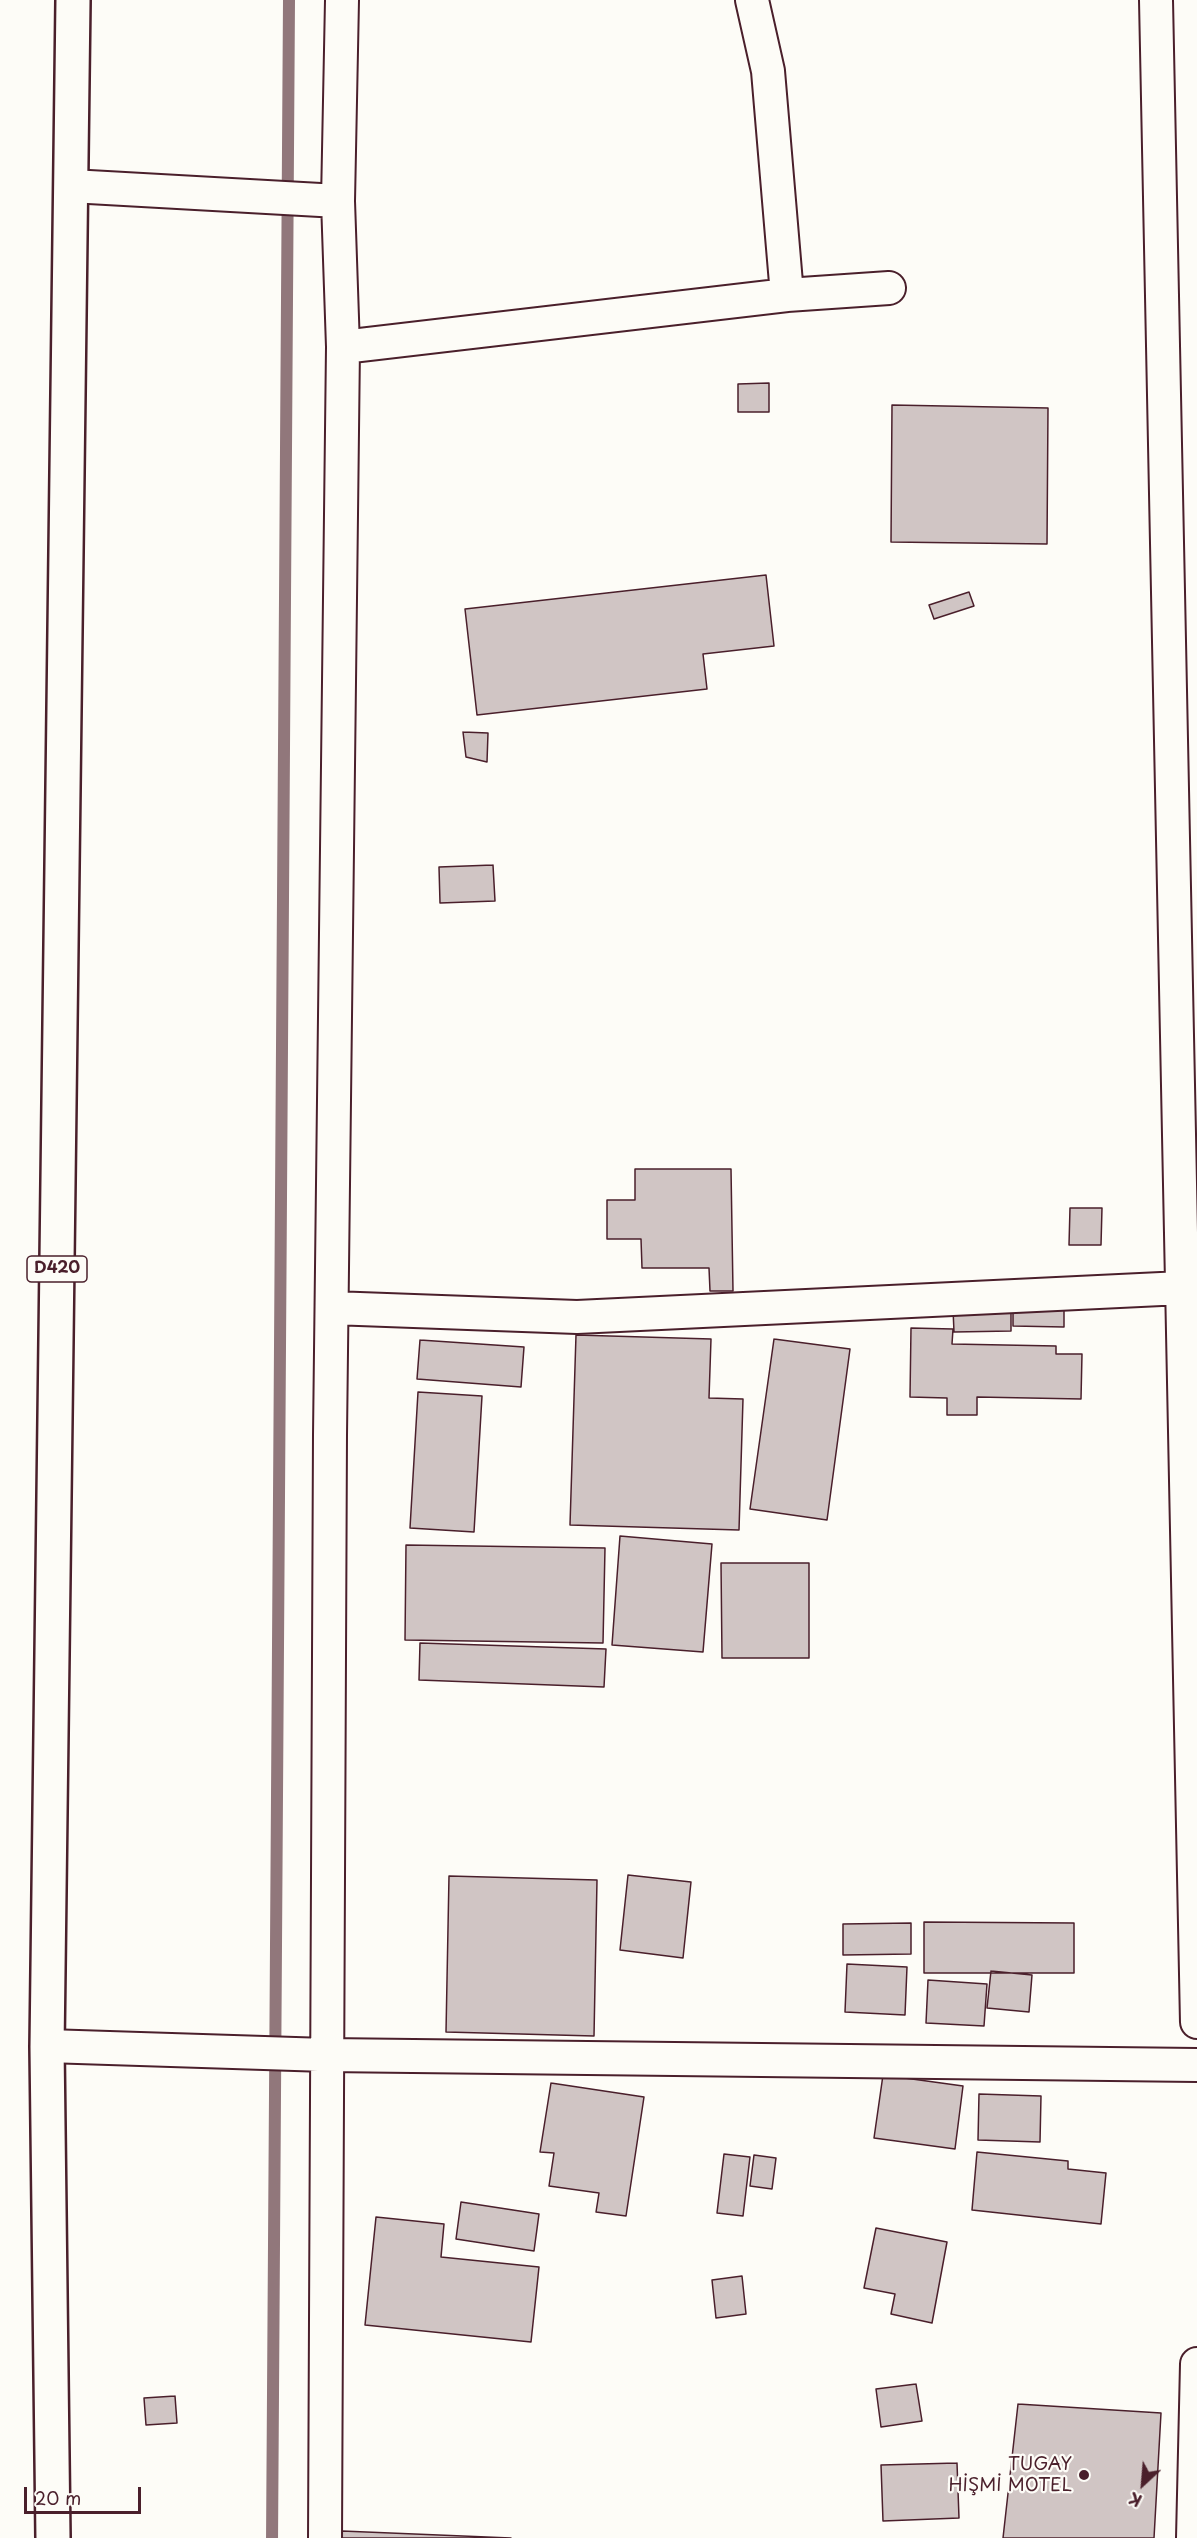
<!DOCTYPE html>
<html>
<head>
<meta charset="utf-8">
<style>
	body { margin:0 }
	#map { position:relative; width:1197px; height:2538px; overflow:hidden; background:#fdfcf7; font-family:"Playpen Sans",sans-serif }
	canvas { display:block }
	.north { position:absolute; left:1113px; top:2454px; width:60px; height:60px; -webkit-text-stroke:4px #fdfcf7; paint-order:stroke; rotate:206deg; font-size:16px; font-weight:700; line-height:24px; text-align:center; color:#4a1f2b }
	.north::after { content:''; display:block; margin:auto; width:21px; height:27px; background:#4a1f2b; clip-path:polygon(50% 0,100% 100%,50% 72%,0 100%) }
	.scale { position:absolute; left:24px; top:2487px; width:117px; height:27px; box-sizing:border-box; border:3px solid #4a1f2b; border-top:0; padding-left:8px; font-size:18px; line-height:21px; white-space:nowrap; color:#4a1f2b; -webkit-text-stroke:4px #fdfcf7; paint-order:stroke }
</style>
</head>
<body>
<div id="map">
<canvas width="1197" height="2538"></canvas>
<div class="north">K</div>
<div class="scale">20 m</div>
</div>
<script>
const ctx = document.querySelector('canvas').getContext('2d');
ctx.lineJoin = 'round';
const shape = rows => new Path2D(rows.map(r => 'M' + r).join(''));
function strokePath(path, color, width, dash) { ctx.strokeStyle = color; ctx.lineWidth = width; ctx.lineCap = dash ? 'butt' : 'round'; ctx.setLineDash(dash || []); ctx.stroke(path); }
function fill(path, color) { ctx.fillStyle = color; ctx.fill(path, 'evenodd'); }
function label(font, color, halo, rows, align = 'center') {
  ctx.font = font + ' "Playpen Sans",sans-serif'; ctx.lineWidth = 4.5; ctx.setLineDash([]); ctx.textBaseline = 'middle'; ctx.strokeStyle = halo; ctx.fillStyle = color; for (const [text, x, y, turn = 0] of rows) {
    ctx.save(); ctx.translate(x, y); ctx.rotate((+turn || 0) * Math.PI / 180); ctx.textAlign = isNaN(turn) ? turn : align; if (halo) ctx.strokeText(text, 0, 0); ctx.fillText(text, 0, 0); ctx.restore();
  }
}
strokePath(shape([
	[272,2538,289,0]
]), '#91777b', 12);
const building = shape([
	[769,383,769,412,738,412,738,384,769,383],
	[892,405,1048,408,1047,544,891,542,892,405],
	[766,575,774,646,703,654,707,689,477,715,465,609,766,575],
	[969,592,974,606,934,619,929,605,969,592],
	[463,732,488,733,487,762,466,757,463,732],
	[493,865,495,901,440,903,439,867,493,865],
	[635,1169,731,1169,733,1291,710,1291,709,1268,642,1268,641,1239,607,1239,607,1200,635,1200,635,1169],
	[1070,1208,1102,1208,1101,1245,1069,1245,1070,1208],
	[1013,1304,1064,1304,1064,1327,1013,1326,1013,1304],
	[1011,1307,1011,1331,954,1332,953,1309,1011,1307],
	[911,1328,953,1329,952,1344,1056,1346,1056,1354,1082,1354,1081,1399,977,1397,977,1415,947,1415,947,1398,910,1397,911,1328],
	[576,1335,711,1339,709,1398,743,1399,739,1530,570,1525,576,1335],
	[774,1339,850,1349,827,1520,750,1509,774,1339],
	[420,1340,524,1347,521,1387,417,1379,420,1340],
	[418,1392,482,1396,474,1532,410,1528,418,1392],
	[620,1536,712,1544,703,1652,612,1645,620,1536],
	[406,1545,605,1548,603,1643,405,1640,406,1545],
	[721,1563,809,1563,809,1658,722,1658,721,1563],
	[420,1643,606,1649,604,1687,419,1680,420,1643],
	[628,1875,691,1882,683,1958,620,1950,628,1875],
	[449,1876,597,1880,594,2036,446,2032,449,1876],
	[924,1922,1074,1923,1074,1973,924,1973,924,1922],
	[911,1923,911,1954,843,1955,843,1924,911,1923],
	[847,1964,907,1967,905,2015,845,2012,847,1964],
	[991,1971,1032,1975,1029,2012,987,2008,991,1971],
	[928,1980,987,1984,984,2026,926,2023,928,1980],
	[883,2075,963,2086,955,2149,874,2138,883,2075],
	[551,2083,644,2097,626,2216,596,2212,599,2193,549,2186,554,2153,540,2152,551,2083],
	[979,2094,1041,2096,1040,2142,978,2140,979,2094],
	[977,2152,1068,2161,1068,2169,1106,2173,1101,2224,972,2210,977,2152],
	[724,2154,750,2157,743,2216,717,2213,724,2154],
	[754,2155,776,2158,772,2189,750,2186,754,2155],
	[461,2202,539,2214,534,2251,456,2239,461,2202],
	[376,2217,444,2224,441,2257,539,2267,531,2342,365,2325,376,2217],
	[876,2228,947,2242,932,2323,891,2314,895,2294,864,2288,876,2228],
	[742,2276,746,2314,716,2318,712,2280,742,2276],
	[916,2384,922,2421,881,2427,876,2389,916,2384],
	[175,2396,177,2423,146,2425,144,2398,175,2396],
	[1018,2404,1161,2413,1154,2538,1003,2538,1018,2404],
	[957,2463,959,2518,883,2521,881,2465,957,2463],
	[342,2531,511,2538,342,2538,342,2531]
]);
fill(building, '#d0c5c4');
strokePath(building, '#4a1f2b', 1.5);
const street = shape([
	[752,0,768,71,787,295],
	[1156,0,1197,2022],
	[71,186,338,201],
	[343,347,787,295,889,288],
	[332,1308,577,1317,1182,1288],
	[47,2046,326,2055,1197,2065],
	[325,2538,330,1434,343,347,338,201,342,0],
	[1193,2538,1197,2364]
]);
const primary = shape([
	[53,2538,47,2046,73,0]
]);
strokePath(street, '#4a1f2b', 36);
strokePath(primary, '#4a1f2b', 38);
strokePath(street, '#fdfcf7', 32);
strokePath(primary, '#fdfcf7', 33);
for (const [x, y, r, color] of [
	[1084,2475,6,"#4a1f2b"]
]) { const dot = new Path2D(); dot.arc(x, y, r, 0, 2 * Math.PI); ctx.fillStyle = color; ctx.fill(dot); strokePath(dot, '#fdfcf7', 2); }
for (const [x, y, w] of [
	[57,1269,60]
]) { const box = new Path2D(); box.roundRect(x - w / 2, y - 13, w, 26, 4.5); ctx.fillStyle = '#fdfcf7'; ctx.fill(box); strokePath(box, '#4a1f2b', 1.5); }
label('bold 16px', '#4a1f2b', null, [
	["D420",57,1269]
]);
label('18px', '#4a1f2b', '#fdfcf7', [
	["TUGAY",1072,2465],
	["HİŞMİ MOTEL",1072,2486]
], 'right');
</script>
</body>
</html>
